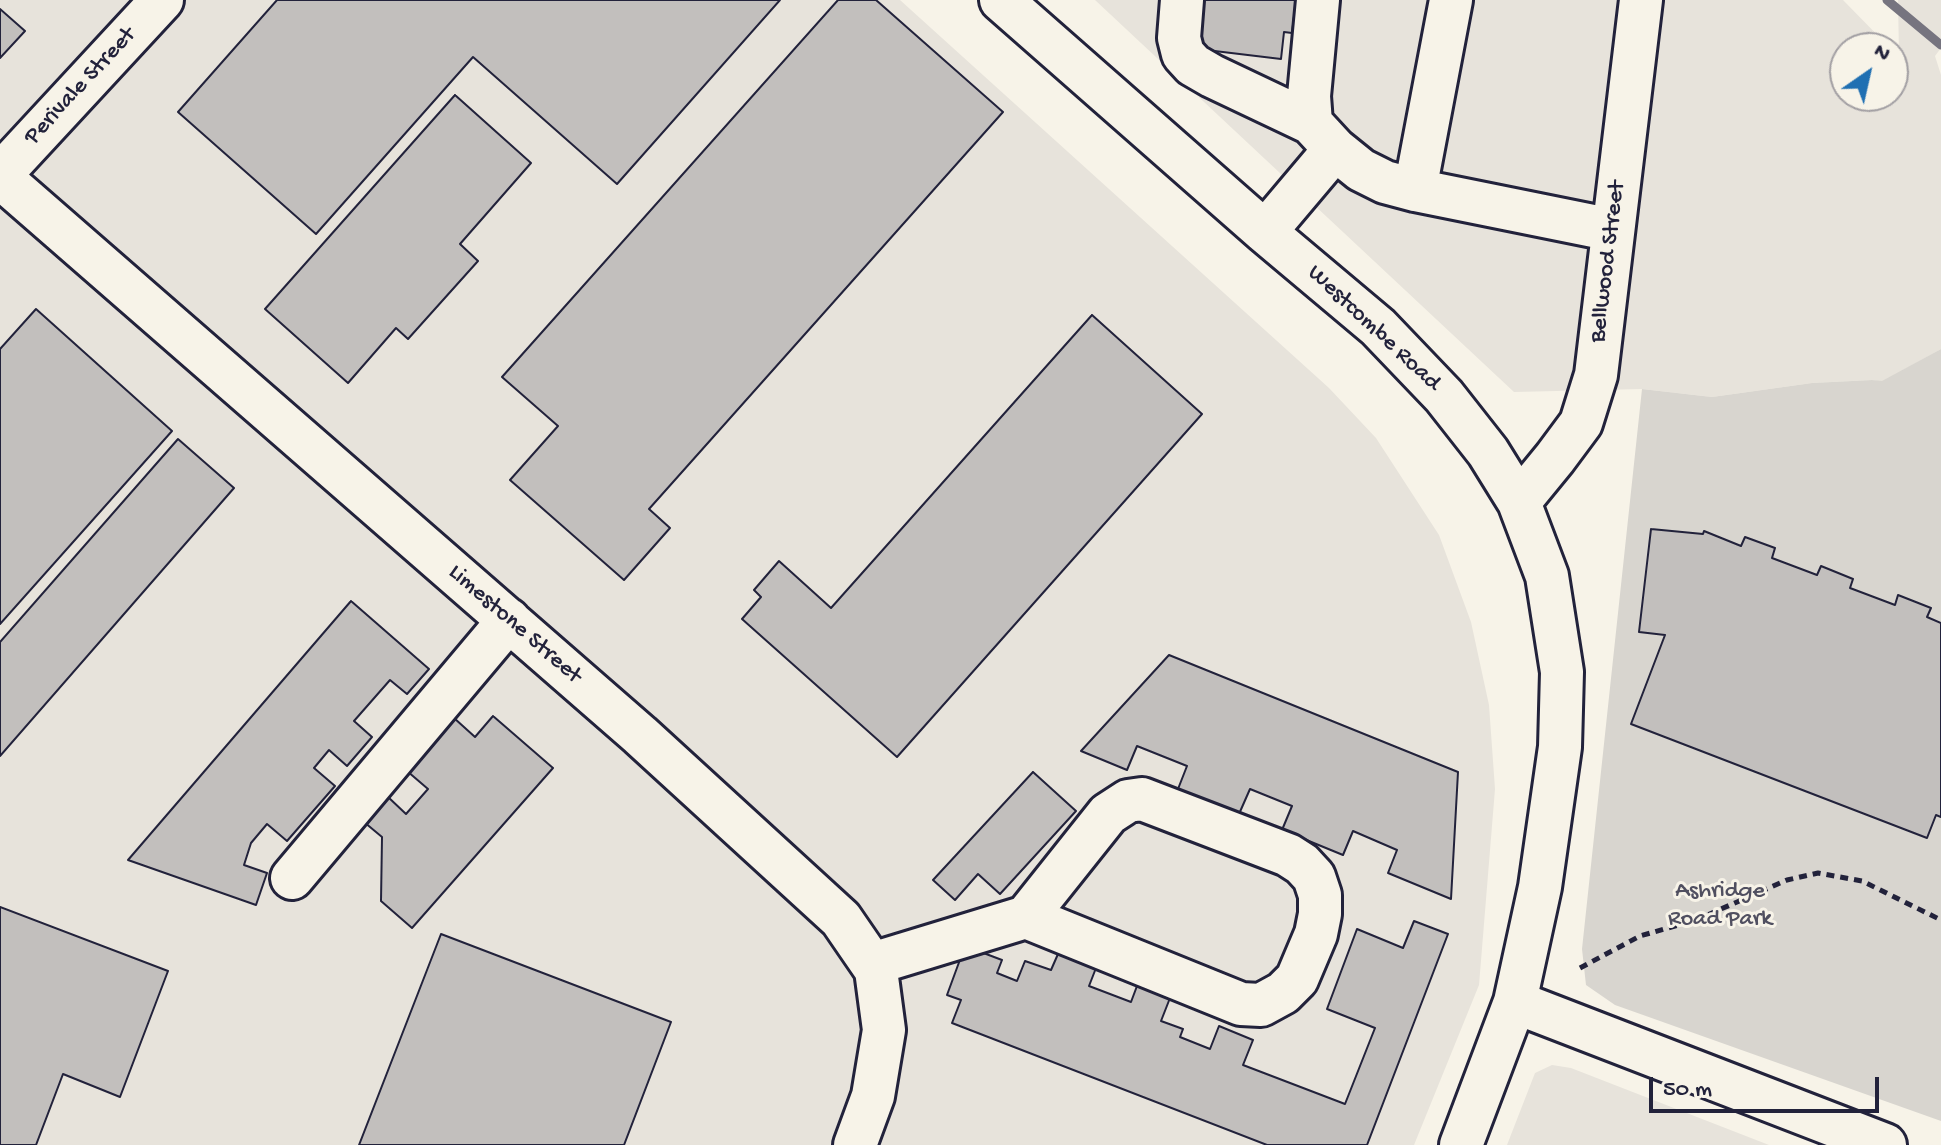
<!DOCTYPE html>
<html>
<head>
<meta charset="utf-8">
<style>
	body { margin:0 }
	#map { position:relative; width:1941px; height:1145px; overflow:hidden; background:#f7f3e8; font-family:"Gochi Hand",sans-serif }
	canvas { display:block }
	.north { position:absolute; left:1829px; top:32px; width:80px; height:80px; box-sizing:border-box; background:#f7f3e8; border:2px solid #a29fa3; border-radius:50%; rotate:34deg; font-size:22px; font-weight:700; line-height:32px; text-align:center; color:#22223b }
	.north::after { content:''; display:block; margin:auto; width:28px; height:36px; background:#1f6fb2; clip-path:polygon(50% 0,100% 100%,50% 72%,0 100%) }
	.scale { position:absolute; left:1649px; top:1077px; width:230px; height:36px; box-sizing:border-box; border:4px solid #22223b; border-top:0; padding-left:10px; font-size:24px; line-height:28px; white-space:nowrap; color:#22223b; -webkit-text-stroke:6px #f7f3e8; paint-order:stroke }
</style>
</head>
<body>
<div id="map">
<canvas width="1941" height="1145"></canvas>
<div class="north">N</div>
<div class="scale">50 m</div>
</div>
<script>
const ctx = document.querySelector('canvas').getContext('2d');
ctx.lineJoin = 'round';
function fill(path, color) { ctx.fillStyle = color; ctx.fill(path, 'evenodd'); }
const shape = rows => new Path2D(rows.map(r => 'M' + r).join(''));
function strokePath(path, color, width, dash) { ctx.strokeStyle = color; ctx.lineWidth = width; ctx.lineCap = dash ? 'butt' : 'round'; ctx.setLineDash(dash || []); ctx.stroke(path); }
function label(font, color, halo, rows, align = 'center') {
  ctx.font = font + ' "Gochi Hand",sans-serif'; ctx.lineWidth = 6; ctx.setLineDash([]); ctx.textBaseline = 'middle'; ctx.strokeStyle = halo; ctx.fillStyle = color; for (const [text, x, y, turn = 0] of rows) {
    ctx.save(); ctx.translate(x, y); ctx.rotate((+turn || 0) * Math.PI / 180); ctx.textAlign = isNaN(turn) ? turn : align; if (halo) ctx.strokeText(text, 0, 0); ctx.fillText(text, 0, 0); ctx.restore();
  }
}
fill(shape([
	[0,0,900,0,1329,388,1376,438,1439,535,1471,622,1489,705,1495,789,1479,985,1414,1145,0,1145],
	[1095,0,1843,0,1890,48,1845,48,1845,96,1893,96,1893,51,1899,55,1898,0,1941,0,1941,48,1935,56,1941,75,1941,349,1882,382,1872,380,1812,383,1712,397,1642,389,1514,392],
	[1552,1065,1571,1068,1769,1145,1507,1145,1535,1073]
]), '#e7e3db');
fill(shape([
	[1941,349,1941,1121,1615,1005,1586,985,1582,949,1642,389,1712,397,1812,383,1872,380,1882,381]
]), '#d8d5cf');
strokePath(shape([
	[1887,0,1941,45]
]), '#76747f', 9);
const building = shape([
	[277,0,780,0,617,184,473,57,316,234,178,112,277,0],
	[838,0,876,0,1003,112,649,509,670,528,624,580,510,480,558,426,502,377,838,0],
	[1198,0,1296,0,1292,33,1284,32,1281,59,1198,49,1201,23,1195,20,1198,0],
	[0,9,25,31,0,58,0,9],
	[455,95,531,163,460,244,478,261,408,339,396,328,348,383,265,309,455,95],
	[36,309,172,431,0,624,0,349,36,309],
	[1092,315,1202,414,897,757,742,619,761,597,754,590,779,561,831,608,1092,315],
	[178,439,234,488,0,756,0,642,178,439],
	[1651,529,1703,534,1704,531,1741,546,1745,537,1775,548,1772,558,1817,575,1821,566,1853,579,1850,588,1895,605,1898,595,1931,608,1927,617,1941,623,1941,817,1936,815,1927,838,1631,724,1665,635,1639,632,1651,529],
	[351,601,429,669,407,694,390,680,354,721,372,737,347,766,329,750,314,768,335,786,287,841,267,824,251,843,244,865,267,873,256,905,128,860,351,601],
	[1169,655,1458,772,1451,899,1388,873,1397,850,1353,831,1343,855,1282,830,1292,806,1250,789,1239,814,1178,789,1187,766,1137,746,1127,770,1081,751,1169,655],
	[493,716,553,768,412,928,381,901,382,837,364,822,387,796,406,814,428,789,407,771,454,718,475,737,493,716],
	[1033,772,1076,811,1000,894,978,874,955,900,933,880,1033,772],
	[0,907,168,971,120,1097,63,1074,36,1145,0,1145,0,907],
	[1414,921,1448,934,1367,1145,1267,1145,952,1023,961,1000,947,995,965,946,1002,960,997,973,1017,981,1025,961,1051,970,1058,954,1096,968,1089,986,1131,1002,1137,986,1170,998,1161,1021,1183,1029,1180,1037,1210,1049,1219,1026,1253,1040,1243,1065,1345,1104,1375,1028,1327,1009,1357,929,1403,948,1414,921],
	[441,934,671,1022,624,1145,359,1145,441,934]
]);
fill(building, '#c2bfbd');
strokePath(building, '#22223b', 2);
const minor = shape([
	[1001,0,1265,232,1378,327,1444,396,1488,452,1519,502,1547,576,1562,672,1560,747,1540,887,1515,1002,1461,1145],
	[1182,0,1179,38,1183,54,1193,65,1212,76,1311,123],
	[1318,0,1309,96,1311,123,1335,149,1361,170,1385,182,1415,190,1613,230],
	[0,175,162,0],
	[0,177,640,735,841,919,876,970,884,1030,873,1096,855,1145],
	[1415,190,1451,0],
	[1265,232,1335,149],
	[1519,502,1555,458,1581,423,1596,375,1641,0],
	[292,878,509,620],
	[872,964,1026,917,1108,814,1128,801,1142,799,1288,855,1302,864,1314,877,1320,895,1320,914,1316,934,1297,979,1283,993,1261,1005,1241,1004,1026,917],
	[1515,1002,1885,1145]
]);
strokePath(minor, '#22223b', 48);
strokePath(shape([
	[1580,968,1640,936,1696,920,1787,880,1818,873,1862,881,1941,920]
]), '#22223b', 5, [8, 6]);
strokePath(minor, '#f7f3e8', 42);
label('24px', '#22223b', '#f7f3e8', [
	["Perivale Street",81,87,-47],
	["Bellwood Street",1609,262,-83],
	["Westcombe Road",1373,329,43],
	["Limestone Street",514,625,41]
]);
label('24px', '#504f60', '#f7f3e8', [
	["Ashridge",1720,892],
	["Road Park",1720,920]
]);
</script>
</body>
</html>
